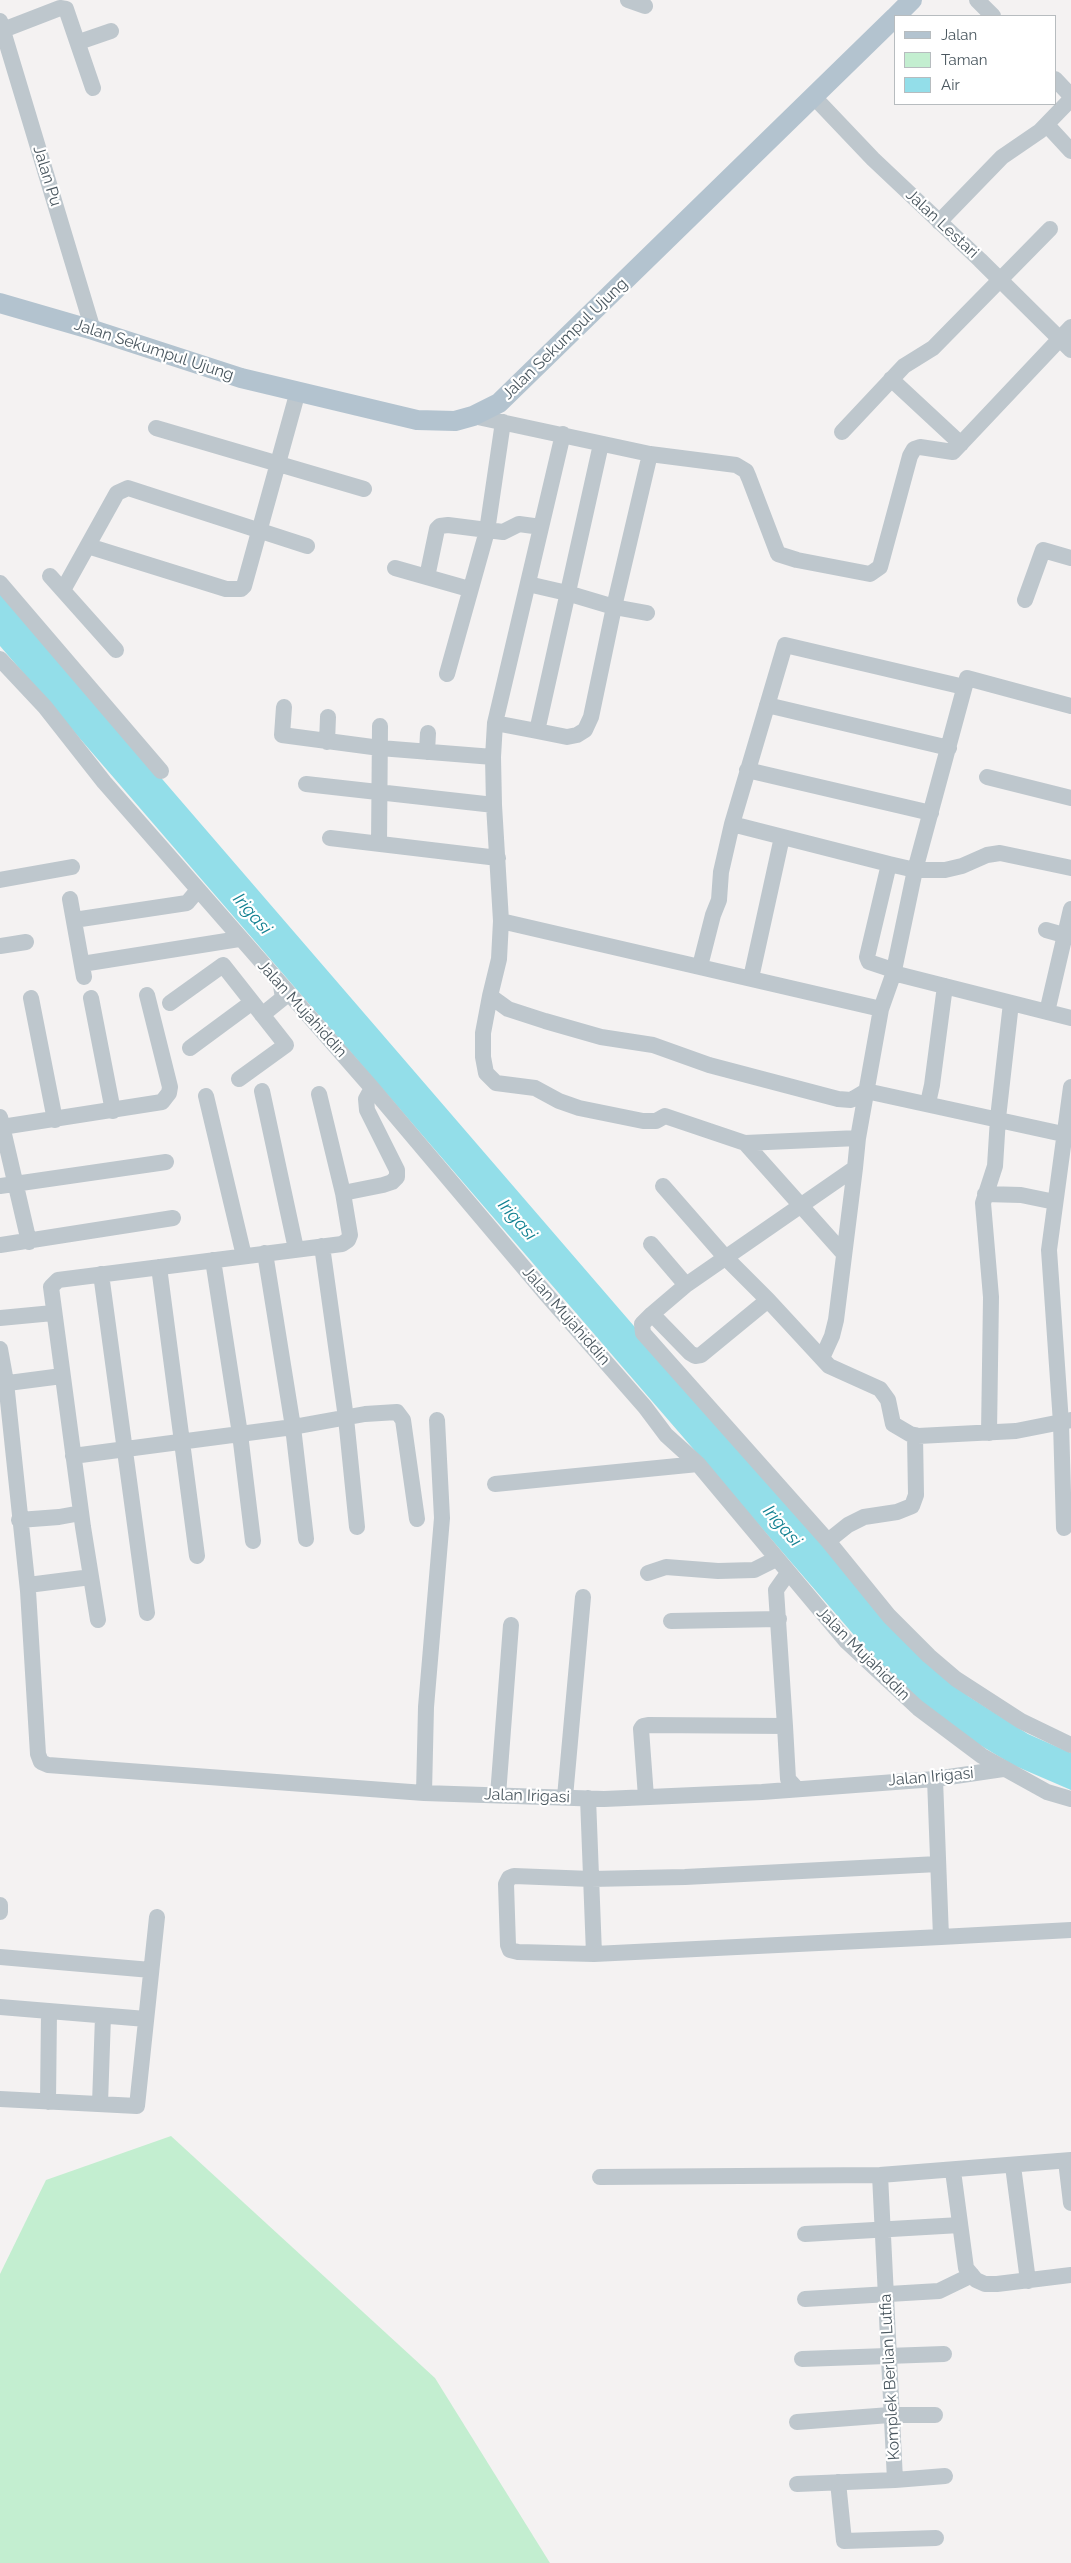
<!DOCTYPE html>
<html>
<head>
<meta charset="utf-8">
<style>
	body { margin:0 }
	#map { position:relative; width:1071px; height:2563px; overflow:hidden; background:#f4f2f2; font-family:Raleway,sans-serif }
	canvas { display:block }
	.legend { position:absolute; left:894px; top:15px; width:162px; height:90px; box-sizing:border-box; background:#fff; border:1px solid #b7bcbf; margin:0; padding:6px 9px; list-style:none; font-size:15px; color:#4a575f }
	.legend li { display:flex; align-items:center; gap:10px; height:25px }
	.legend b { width:25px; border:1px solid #b7bcbf }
</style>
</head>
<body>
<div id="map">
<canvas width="1071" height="2563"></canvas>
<ul class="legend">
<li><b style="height:6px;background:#b3c3cf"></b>Jalan</li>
<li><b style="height:14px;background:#c3eed0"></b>Taman</li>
<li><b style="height:14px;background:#93dee9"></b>Air</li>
</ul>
</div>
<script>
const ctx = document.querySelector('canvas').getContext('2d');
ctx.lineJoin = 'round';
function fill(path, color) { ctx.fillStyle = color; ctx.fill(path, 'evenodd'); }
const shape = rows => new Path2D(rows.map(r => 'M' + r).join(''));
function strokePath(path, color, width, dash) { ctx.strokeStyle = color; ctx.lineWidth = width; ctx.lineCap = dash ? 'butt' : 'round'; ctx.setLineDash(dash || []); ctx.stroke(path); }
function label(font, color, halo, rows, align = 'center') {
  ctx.font = font + ' Raleway,sans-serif'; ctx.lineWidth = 4.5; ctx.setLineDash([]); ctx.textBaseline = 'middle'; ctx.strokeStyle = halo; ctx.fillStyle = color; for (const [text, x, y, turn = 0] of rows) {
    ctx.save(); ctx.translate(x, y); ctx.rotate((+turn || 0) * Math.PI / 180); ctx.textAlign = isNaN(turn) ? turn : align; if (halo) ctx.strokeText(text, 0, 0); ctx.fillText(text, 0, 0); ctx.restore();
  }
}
fill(shape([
	[171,2136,435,2378,550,2563,0,2563,0,2274,46,2180]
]), '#c3eed0');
fill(shape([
	[0,591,765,1478,968,1696,1028,1734,1071,1753,1071,1790,1013,1765,965,1736,922,1703,873,1657,0,646]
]), '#93dee9');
strokePath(shape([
	[628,0,645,6],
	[977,0,993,16],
	[0,21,93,330],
	[3,30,60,8,66,9,93,88],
	[79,42,111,31],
	[1055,79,1071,96],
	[814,97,873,159,980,260,1071,350],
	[1047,125,1071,151],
	[939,222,1002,157,1040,131,1071,99],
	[891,379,961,444],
	[473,416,650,454,736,465,746,471,749,478,778,554,797,560,870,574,880,567,910,456,914,449,920,447,953,452,1071,327],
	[156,428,364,489],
	[842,432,904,366,933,348,1050,229],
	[563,434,495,723,493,757,494,805,501,921,499,959,490,996,508,1009,545,1021,601,1037,653,1045,709,1065,838,1099,851,1100,866,1091,1063,1134],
	[88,546,226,589,241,589,244,586,298,391],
	[395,568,469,589],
	[50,576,116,650],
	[427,577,437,529,440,526,448,525,503,532,519,524,541,527],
	[0,583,161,771],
	[528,584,567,593,614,607,647,613],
	[63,590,117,493,128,488,307,546],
	[1025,600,1043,550,1071,558],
	[0,659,45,707,104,782,372,1088,546,1294,645,1407,666,1435,698,1464,847,1642,918,1708,982,1756,1047,1792,1071,1799],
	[447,674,487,531,503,422],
	[767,705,949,748],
	[284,707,282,735,380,748,493,757],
	[495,723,537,731,601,444],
	[537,731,567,737,577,735,585,730,591,717,614,607,650,454],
	[327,742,328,717],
	[427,752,428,733],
	[747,770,931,813],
	[987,777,1071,798],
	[306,784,494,805],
	[732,824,889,864],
	[330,838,498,858],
	[379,844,380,726],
	[0,880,72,867],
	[70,899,84,977],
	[74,920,187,903,197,891],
	[501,921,881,1009],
	[1046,930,1071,937],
	[0,946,26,942],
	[82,964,239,939],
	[700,966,713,915,719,900,721,872,732,824,785,645,964,687],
	[893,970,869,962,867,957,889,864,915,870,945,870,962,866,987,855,1000,853,1071,868],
	[893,975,915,870,967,678,1071,706],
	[751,978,782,837],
	[490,996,483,1033,483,1057,486,1073,496,1083,535,1088,559,1101,579,1108,643,1121,656,1121,665,1116,745,1143,858,1138],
	[31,998,55,1120],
	[91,998,113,1111],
	[170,1003,223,965,286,1045,239,1079],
	[1047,1012,1071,909],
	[262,1015,283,998,281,986],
	[190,1048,251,1003],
	[262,1091,296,1249],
	[319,1094,343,1193],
	[206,1096,244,1256],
	[928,1103,932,1085,945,986],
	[0,1117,29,1242],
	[2,1127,162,1102,169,1093,170,1087,147,995],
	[745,1143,844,1254],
	[0,1186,166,1162],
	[663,1186,725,1257,768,1300,701,1355,695,1356,690,1353,652,1314,686,1285],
	[985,1194,1021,1195,1055,1202],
	[651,1244,686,1285,855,1168,858,1138,881,1009,893,975,901,975,1071,1018],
	[0,1245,173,1218],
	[322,1246,346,1418,357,1527],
	[265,1253,293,1427,306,1539],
	[213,1260,240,1434,253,1541],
	[159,1267,197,1556],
	[101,1274,147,1613],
	[768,1300,829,1366,880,1389,888,1400,893,1424,910,1434,918,1436,1016,1431,1071,1420],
	[652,1314,642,1324,643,1333,828,1541,889,1616,929,1656,956,1679,1021,1721,1071,1745],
	[0,1318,53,1313],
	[0,1349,6,1382,28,1591,38,1754,41,1762,48,1765,424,1793],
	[822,1358,832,1336,836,1320,855,1168],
	[0,1384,62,1376],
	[437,1420,442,1518,426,1707,424,1793,604,1799,762,1792,935,1779,1003,1769],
	[989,1433,991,1297,983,1203,995,1166,998,1118,1011,1003],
	[73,1456,293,1427,365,1414,397,1412,403,1420,417,1519],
	[495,1484,698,1464],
	[19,1520,59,1517,81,1513],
	[1064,1528,1061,1423,1049,1250,1071,1087],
	[828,1541,848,1525,864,1517,897,1512,912,1506,916,1495,915,1435],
	[648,1573,666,1567,718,1571,754,1570,776,1559],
	[28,1585,91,1577],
	[98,1620,83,1527,51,1287,58,1280,342,1244,348,1240,350,1235,343,1193,383,1185,392,1182,397,1177,397,1170,367,1110,366,1099,372,1088],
	[671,1621,779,1619],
	[785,1726,776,1590,788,1573],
	[935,1779,941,1937,594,1954,518,1952,510,1950,508,1945,506,1884,509,1878,514,1876,591,1879,685,1877,938,1864],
	[498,1795,511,1625],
	[565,1797,583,1597],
	[646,1797,641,1729,643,1726,648,1725,785,1726,788,1779,797,1789],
	[588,1798,594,1954],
	[0,1912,0,1905],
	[941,1937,1071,1930],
	[0,1957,151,1970],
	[0,2007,146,2019],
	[0,2099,137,2106,157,1917],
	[48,2102,49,2011],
	[100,2104,103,2016],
	[1066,2161,1071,2203],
	[1013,2166,1028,2281],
	[953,2171,966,2268,976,2280,985,2284,997,2284,1071,2275],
	[600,2177,880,2175,1071,2160],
	[805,2234,960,2225],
	[805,2299,939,2291,972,2275],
	[802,2359,944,2354],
	[797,2422,890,2415,935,2415],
	[895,2480,945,2476],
	[838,2482,844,2541,936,2538],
	[797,2484,895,2480,880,2175]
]), '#bec7cd', 16);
strokePath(shape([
	[896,16,912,0],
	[0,303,93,330,241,378,417,420,455,421,473,416,499,403,895,17]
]), '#b3c3cf', 20);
label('16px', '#4a575f', '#fff', [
	["Jalan Pu",47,176,73],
	["Jalan Lestari",942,224,43],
	["Jalan Sekumpul Ujung",565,339,-44],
	["Jalan Sekumpul Ujung",154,350,18],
	["Jalan Mujahiddin",302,1009,48],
	["Jalan Mujahiddin",566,1316,49],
	["Jalan Mujahiddin",863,1654,45],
	["Jalan Irigasi",931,1777,-5],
	["Jalan Irigasi",527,1796,2],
	["Komplek Berlian Lutfia",890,2377,-93]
]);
label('italic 18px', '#138292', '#fff', [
	["Irigasi",252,914,49],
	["Irigasi",517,1220,49],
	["Irigasi",782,1526,49]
]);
</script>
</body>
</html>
